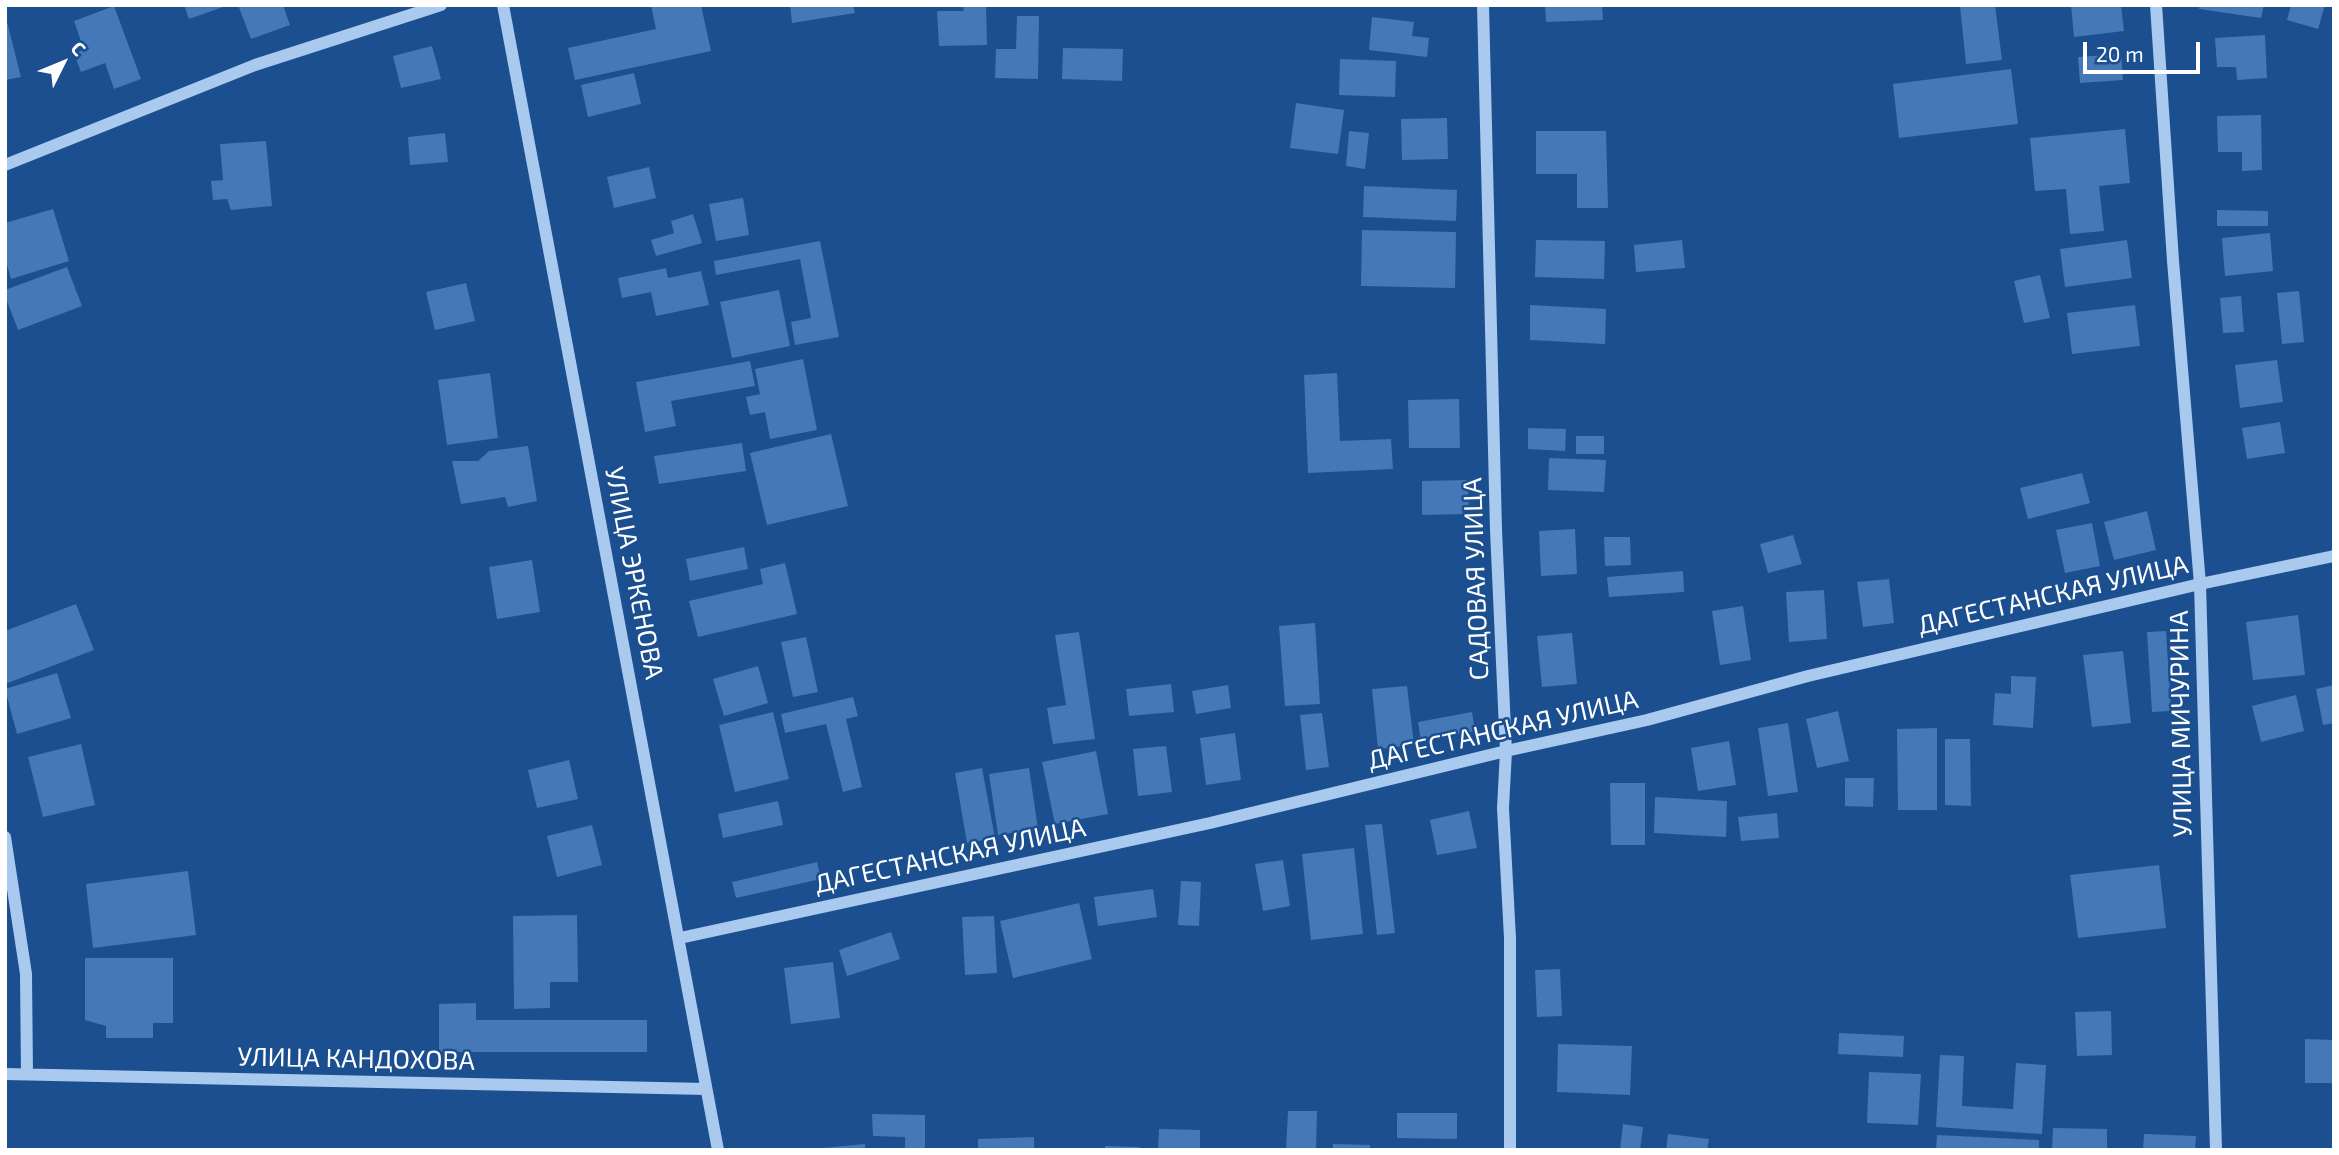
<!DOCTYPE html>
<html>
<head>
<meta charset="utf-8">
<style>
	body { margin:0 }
	#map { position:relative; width:2339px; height:1155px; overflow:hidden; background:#1b4f8f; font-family:"Exo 2",sans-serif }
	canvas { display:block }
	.frame { position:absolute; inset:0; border:7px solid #fff; pointer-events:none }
	.north { position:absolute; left:28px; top:28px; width:70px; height:70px; -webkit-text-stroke:5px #1b4f8f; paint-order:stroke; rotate:47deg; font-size:19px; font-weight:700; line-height:28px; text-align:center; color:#fff }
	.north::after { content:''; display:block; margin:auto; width:24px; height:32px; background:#fff; clip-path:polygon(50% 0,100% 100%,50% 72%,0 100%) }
	.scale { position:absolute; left:2083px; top:42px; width:117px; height:32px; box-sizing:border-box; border:4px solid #fff; border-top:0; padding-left:9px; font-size:21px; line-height:24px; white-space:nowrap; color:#fff; -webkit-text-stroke:5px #1b4f8f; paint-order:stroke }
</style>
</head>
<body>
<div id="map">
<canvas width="2339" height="1155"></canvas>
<div class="frame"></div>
<div class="north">С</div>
<div class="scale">20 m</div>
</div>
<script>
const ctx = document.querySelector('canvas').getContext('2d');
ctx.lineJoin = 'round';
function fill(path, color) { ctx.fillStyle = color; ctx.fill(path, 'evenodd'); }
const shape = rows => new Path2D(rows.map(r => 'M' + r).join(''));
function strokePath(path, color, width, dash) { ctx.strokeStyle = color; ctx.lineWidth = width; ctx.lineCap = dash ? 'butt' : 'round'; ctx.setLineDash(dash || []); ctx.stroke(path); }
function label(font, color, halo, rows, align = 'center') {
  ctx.font = font + ' "Exo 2",sans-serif'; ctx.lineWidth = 5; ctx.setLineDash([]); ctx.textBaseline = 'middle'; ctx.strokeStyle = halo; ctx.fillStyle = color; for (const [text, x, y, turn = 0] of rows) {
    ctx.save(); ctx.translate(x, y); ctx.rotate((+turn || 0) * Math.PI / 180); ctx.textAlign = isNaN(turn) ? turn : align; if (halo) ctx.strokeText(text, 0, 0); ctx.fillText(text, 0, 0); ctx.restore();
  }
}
fill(shape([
	[184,5,226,5,226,6,189,19],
	[238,5,283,5,290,25,251,39],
	[651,5,701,5,711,51,575,80,568,48,656,29],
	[790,5,853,5,855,13,792,23],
	[963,5,986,5,987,45,939,46,937,11,964,11],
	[1545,5,1602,5,1603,20,1546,22],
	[1995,5,2002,60,1966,64,1960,6],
	[2071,5,2121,5,2124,31,2074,37],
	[2200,5,2264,5,2261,18,2199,9],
	[2291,5,2325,5,2318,29,2287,20],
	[114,6,141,79,114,89,105,63,81,72,74,53,84,50,74,21],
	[5,14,21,77,5,80],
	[1017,16,1039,16,1038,79,995,78,996,49,1016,49],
	[1372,17,1414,22,1412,36,1429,38,1427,57,1369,50],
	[2265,35,2267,78,2237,80,2236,67,2217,67,2215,38],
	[432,46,441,79,401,88,393,56],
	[1063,48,1123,49,1122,81,1062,79],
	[2121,54,2123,80,2080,83,2078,57],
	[1340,59,1396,61,1395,97,1339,95],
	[2011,69,2018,124,1899,138,1893,84],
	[634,73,641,104,588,117,581,85],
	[1296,103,1344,110,1338,154,1290,148],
	[2261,115,2262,170,2242,171,2242,152,2218,152,2217,116],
	[1447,118,1448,159,1402,160,1401,119],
	[2125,129,2130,183,2099,186,2104,231,2070,234,2066,189,2035,191,2030,138],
	[1349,131,1369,133,1365,169,1346,166],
	[1536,131,1606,131,1608,208,1577,208,1577,174,1536,174],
	[445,133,448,162,410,165,408,137],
	[266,141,272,206,231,210,227,199,213,200,211,181,223,180,220,144],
	[649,167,656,198,614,208,607,177],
	[1364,186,1457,190,1456,221,1363,217],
	[743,198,749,235,716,241,709,204],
	[53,209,69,261,11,279,5,258,5,223],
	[2217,210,2268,211,2268,226,2217,226],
	[693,214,702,243,656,256,651,240,674,233,671,221],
	[1362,230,1456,232,1455,288,1361,286],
	[2270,233,2273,271,2225,276,2222,238],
	[1536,240,1605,241,1604,279,1535,277],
	[1682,240,1685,268,1636,272,1634,245],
	[2127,240,2132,278,2065,287,2060,249],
	[820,241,839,337,795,345,791,322,811,318,800,259,716,275,714,261],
	[67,267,82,306,18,330,5,296,5,290],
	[666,268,668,278,701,271,709,305,656,316,651,292,622,298,618,278],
	[2040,275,2050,318,2024,323,2014,281],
	[466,283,475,321,435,330,426,292],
	[779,290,790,346,732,358,720,302],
	[2299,291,2304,342,2282,344,2277,293],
	[2241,296,2244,332,2223,333,2220,298],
	[1530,305,1606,309,1605,344,1530,340],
	[2135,305,2140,346,2072,354,2067,313],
	[803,359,817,430,770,439,765,412,750,415,746,397,760,394,755,369],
	[2277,360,2283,402,2240,408,2235,365],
	[750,361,755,386,671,401,676,426,645,432,636,382],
	[490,373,498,438,447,445,438,380],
	[1337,373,1340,441,1391,439,1393,469,1308,473,1304,375],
	[1459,399,1460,448,1409,448,1408,400],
	[2280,422,2285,453,2247,459,2242,428],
	[1528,428,1566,429,1565,451,1528,449],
	[831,434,848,506,767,525,750,453],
	[1576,436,1604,436,1604,454,1576,454],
	[742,443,746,471,659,484,654,456],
	[528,446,537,501,508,507,505,497,461,504,452,461,478,461,489,451],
	[1549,458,1606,460,1604,492,1548,490],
	[2082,473,2090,503,2028,519,2020,488],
	[1468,480,1469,514,1422,515,1422,481],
	[2147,511,2156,550,2114,560,2104,522],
	[2092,523,2100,566,2065,573,2056,530],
	[1575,529,1577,574,1541,576,1539,531],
	[1793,535,1802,564,1768,573,1760,544],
	[1604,537,1630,537,1631,565,1605,566],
	[744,547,748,569,690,581,686,559],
	[532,560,540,612,497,619,489,567],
	[785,563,797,614,698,637,689,601,763,584,760,569],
	[1683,571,1684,592,1609,597,1607,577],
	[1889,579,1894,623,1863,627,1857,582],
	[1824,590,1827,639,1789,642,1786,592],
	[76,604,94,650,5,684,5,631],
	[1743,606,1751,660,1720,665,1712,611],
	[2298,615,2305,675,2253,680,2246,622],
	[1315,623,1320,704,1285,706,1279,626],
	[2166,631,2171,711,2152,712,2147,632],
	[1079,632,1095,739,1053,744,1047,708,1066,705,1055,635],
	[1572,633,1577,684,1542,687,1537,636],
	[806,637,818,692,793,697,781,642],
	[2123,651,2131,723,2092,727,2083,655],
	[758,666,768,703,724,716,713,679],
	[57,673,71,718,17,734,5,689],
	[2011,676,2036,677,2033,728,1993,725,1995,693,2011,694],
	[1171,684,1174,712,1129,716,1126,689],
	[1228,685,1231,708,1196,714,1192,691],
	[2334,685,2334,723,2323,725,2316,689],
	[1407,686,1414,745,1378,749,1372,689],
	[2296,695,2304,731,2261,742,2252,706],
	[853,697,858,716,846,719,862,787,843,792,826,724,785,733,781,714],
	[1838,711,1849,761,1817,768,1806,719],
	[773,712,789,779,735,792,719,725],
	[1472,712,1475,731,1421,741,1418,722],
	[1322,713,1329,767,1306,770,1300,715],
	[1788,723,1798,792,1768,796,1758,728],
	[1937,728,1937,810,1898,810,1897,729],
	[1235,733,1241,780,1206,785,1200,738],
	[1945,739,1970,739,1971,806,1945,805],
	[1729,741,1736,785,1698,791,1691,748],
	[81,744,95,805,43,817,28,757],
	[1166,746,1172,792,1138,796,1133,749],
	[1096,751,1108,814,1055,824,1042,762],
	[569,760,578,799,537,808,528,770],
	[982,768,995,838,967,843,955,773],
	[1029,768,1038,829,998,835,989,774],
	[1845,778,1874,778,1873,807,1845,806],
	[1610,783,1645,783,1645,845,1611,845],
	[1655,797,1727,801,1726,837,1654,833],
	[778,801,783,825,723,838,718,814],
	[1469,811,1477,848,1437,855,1430,820],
	[1777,813,1779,838,1741,841,1738,817],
	[1382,824,1395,933,1377,935,1365,825],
	[592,825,602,865,557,877,547,836],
	[1354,848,1363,934,1311,940,1302,854],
	[1283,860,1290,906,1263,911,1255,864],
	[817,862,821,879,736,898,732,882],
	[2159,865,2166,928,2078,938,2070,875],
	[188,871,196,935,93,948,86,884],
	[1181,881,1201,882,1199,926,1178,925],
	[1153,889,1157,917,1098,926,1094,897],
	[1079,903,1092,959,1013,978,1000,921],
	[577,915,578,982,550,982,550,1008,514,1009,513,916],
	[994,916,997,973,965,975,962,917],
	[891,932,900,959,847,976,839,950],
	[85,958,173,958,173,1023,153,1023,153,1038,106,1038,106,1026,85,1020],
	[833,962,840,1018,791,1024,784,968],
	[1560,969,1562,1016,1537,1017,1535,970],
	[476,1003,476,1020,647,1020,647,1052,439,1052,439,1004],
	[2111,1011,2112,1055,2077,1056,2075,1012],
	[1839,1033,1904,1036,1903,1057,1838,1054],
	[2305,1039,2334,1040,2334,1083,2305,1083],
	[1558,1044,1632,1046,1630,1095,1557,1092],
	[1940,1055,1964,1056,1962,1106,2013,1109,2016,1063,2046,1065,2042,1134,1936,1127],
	[1869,1072,1921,1074,1918,1125,1867,1123],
	[1288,1111,1317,1111,1316,1150,1286,1150],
	[1397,1113,1457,1113,1457,1139,1397,1138],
	[872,1114,925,1115,925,1150,905,1150,905,1137,873,1136],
	[1623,1124,1643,1127,1640,1150,1620,1150],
	[2053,1128,2107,1129,2107,1150,2052,1150],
	[1159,1129,1200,1130,1200,1150,1158,1150],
	[1668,1134,1709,1139,1707,1150,1666,1150],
	[2144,1134,2196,1136,2195,1150,2143,1150],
	[1937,1135,2039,1140,2039,1150,1936,1150],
	[1034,1137,1034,1150,978,1150,978,1139],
	[865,1144,865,1150,822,1150,822,1148],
	[1333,1144,1370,1145,1370,1150,1333,1150],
	[1105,1146,1140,1147,1140,1150,1105,1150]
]), '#4478b7');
strokePath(shape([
	[503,5,718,1150],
	[1483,5,1496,530,1506,751,1503,808,1510,938,1510,1150],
	[2156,5,2173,261,2200,584,2216,1150],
	[5,165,255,65,441,5],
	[5,837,26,974,27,1074],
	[680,938,1210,823,1506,751,1647,720,1808,676,2200,584,2334,556],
	[5,1074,706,1089]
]), '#a9c9ee', 12);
label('26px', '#fff', '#1b4f8f', [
	["УЛИЦА ЭРКЕНОВА",634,573,79],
	["САДОВАЯ УЛИЦА",1476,579,-92],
	["ДАГЕСТАНСКАЯ УЛИЦА",2053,595,-13],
	["УЛИЦА МИЧУРИНА",2181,724,-91],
	["ДАГЕСТАНСКАЯ УЛИЦА",1503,730,-13],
	["ДАГЕСТАНСКАЯ УЛИЦА",950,856,-12],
	["УЛИЦА КАНДОХОВА",356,1059,1]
]);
</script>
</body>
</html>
